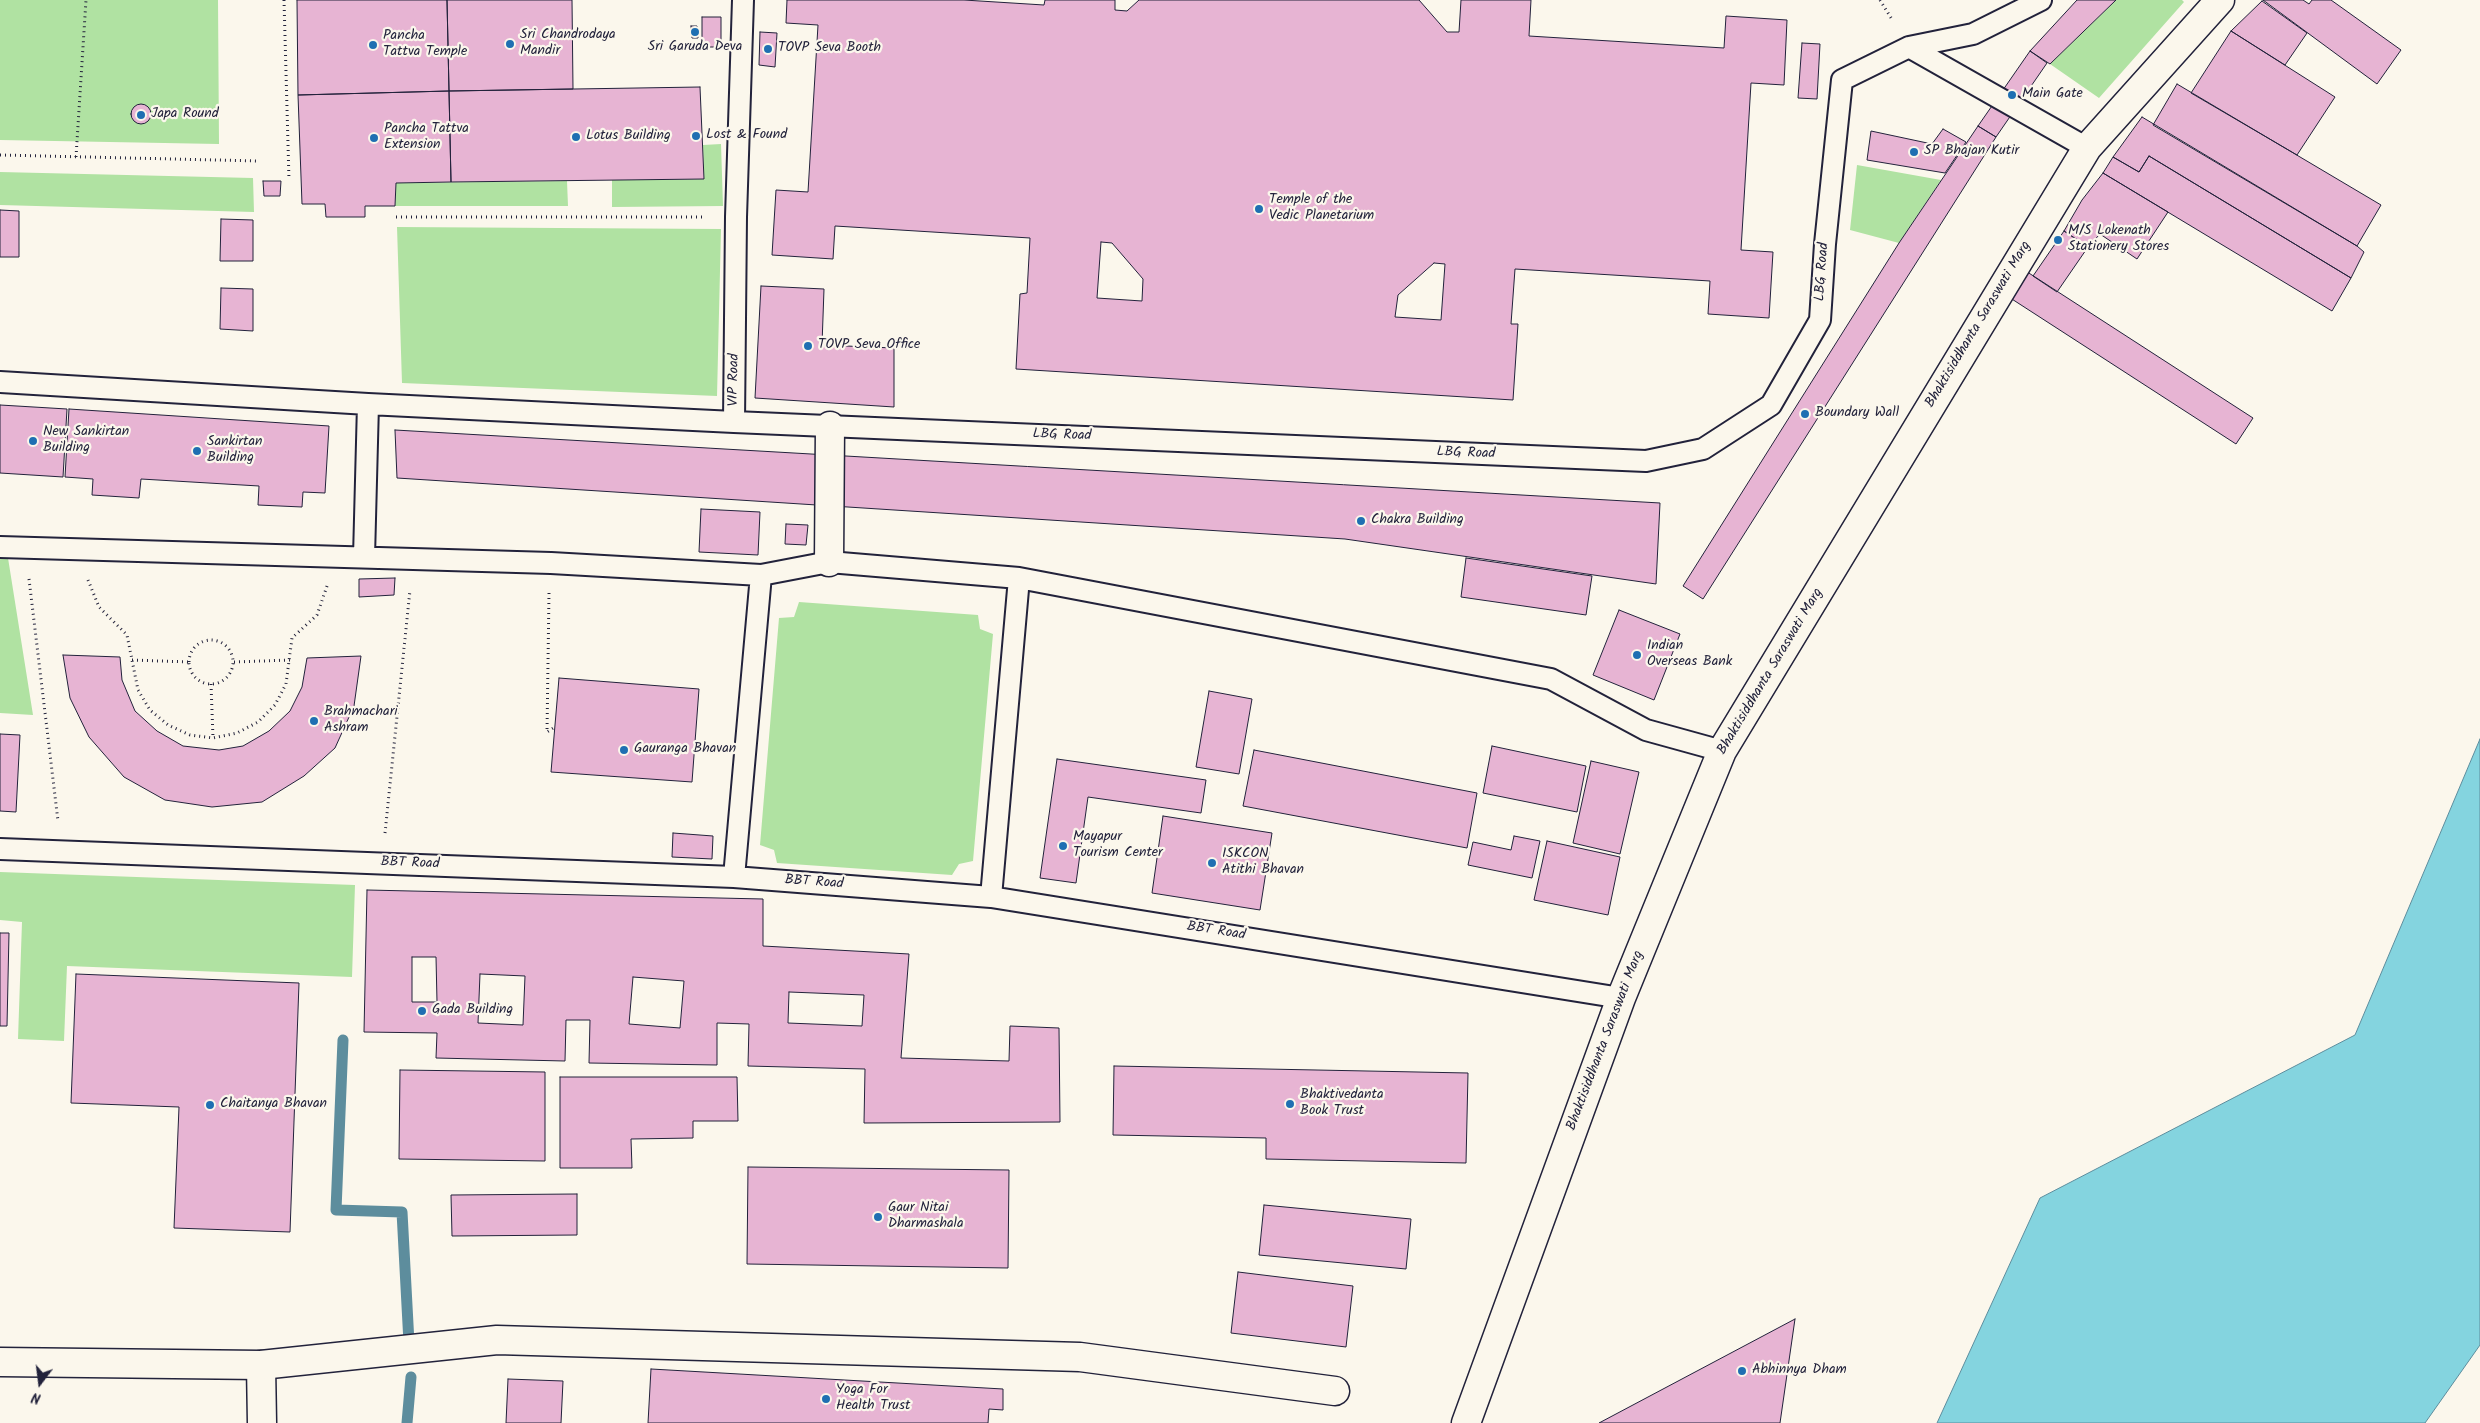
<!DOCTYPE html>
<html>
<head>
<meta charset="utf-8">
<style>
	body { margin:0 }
	#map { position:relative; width:2480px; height:1423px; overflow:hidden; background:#fbf7ec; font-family:Kalam,sans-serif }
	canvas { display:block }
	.north { position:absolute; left:15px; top:1358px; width:50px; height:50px; -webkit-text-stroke:4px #fbf7ec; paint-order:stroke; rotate:195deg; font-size:14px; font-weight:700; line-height:20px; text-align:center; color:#22223b }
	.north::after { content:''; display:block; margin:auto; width:18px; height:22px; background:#22223b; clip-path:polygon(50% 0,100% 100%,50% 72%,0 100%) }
</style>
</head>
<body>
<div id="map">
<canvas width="2480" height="1423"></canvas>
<div class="north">N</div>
</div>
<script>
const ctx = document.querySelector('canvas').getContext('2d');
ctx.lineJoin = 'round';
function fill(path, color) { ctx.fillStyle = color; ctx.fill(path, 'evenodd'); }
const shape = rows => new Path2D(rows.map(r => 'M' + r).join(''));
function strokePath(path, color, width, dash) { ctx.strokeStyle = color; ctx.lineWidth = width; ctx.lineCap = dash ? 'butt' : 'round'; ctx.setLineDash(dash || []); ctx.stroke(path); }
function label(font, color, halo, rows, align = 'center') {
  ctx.font = font + ' Kalam,sans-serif'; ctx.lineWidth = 4.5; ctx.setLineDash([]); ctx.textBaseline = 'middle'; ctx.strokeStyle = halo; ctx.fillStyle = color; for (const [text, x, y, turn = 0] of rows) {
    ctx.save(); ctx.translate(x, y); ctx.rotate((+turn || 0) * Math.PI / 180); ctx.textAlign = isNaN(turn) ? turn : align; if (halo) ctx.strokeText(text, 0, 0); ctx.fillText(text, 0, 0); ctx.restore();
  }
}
fill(shape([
	[0,0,218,0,219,144,0,140],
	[2116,0,2182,0,2184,2,2099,98,2050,64],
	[721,144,723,206,612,207,612,180,704,179,703,145],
	[1857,165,1941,180,1899,243,1850,230],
	[0,172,253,178,254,212,0,205],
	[567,181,568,206,395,206,396,183],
	[397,227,721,229,717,396,402,383],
	[0,558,8,558,33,715,0,713],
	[799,602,978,615,980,629,993,634,973,861,959,864,952,875,777,863,774,850,760,845,779,618,794,617],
	[0,872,355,885,352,977,67,966,64,1041,18,1039,22,922,0,920]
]), '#b0e2a2');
const water = shape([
	[2480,739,2480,1345,2425,1423,1937,1423,2040,1198,2355,1035,2480,739]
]);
fill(water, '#84d4df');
strokePath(water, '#5d8d9d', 1);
strokePath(shape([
	[343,1040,336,1210,402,1212,409,1343],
	[407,1423,411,1377]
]), '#5d8d9d', 11);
const building = shape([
	[297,0,447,0,449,91,298,95,297,0],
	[447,0,572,0,573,89,449,91,447,0],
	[787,0,964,0,1044,5,1045,0,1115,0,1115,10,1127,11,1139,0,1419,0,1447,32,1459,32,1461,0,1531,0,1529,36,1724,48,1726,16,1787,20,1784,85,1751,83,1741,250,1773,252,1769,318,1708,314,1710,281,1515,269,1511,324,1518,324,1513,400,1016,369,1020,294,1027,293,1030,238,835,226,833,259,772,255,776,190,808,192,818,25,786,23,787,0],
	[1101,242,1112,243,1143,279,1142,301,1097,298,1101,242],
	[1434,263,1445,264,1441,320,1395,317,1398,295,1434,263],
	[2077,0,2116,0,2050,64,2030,51,2077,0],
	[2263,0,2303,0,2309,4,2312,0,2331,0,2401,50,2377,84,2263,0],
	[2262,1,2307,33,2285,65,2231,31,2262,1],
	[702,17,721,17,721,47,702,47,702,17],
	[691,26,697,26,698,38,692,38,691,26],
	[2231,31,2335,97,2297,155,2191,93,2231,31],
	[760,32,777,33,775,67,759,65,760,32],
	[1802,43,1820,44,1817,99,1798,98,1802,43],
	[2030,51,2047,63,1996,137,1978,126,2030,51],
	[2177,84,2381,205,2357,246,2153,125,2177,84],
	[700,87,704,179,451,182,449,91,700,87],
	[449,91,451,182,396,183,395,206,365,206,365,217,326,217,325,204,302,204,298,95,449,91],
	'131 114a10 10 0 1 1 20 0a10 10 0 1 1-20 0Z',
	[2142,117,2357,246,2364,252,2351,278,2149,156,2139,172,2113,157,2142,117],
	[1978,126,1996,137,1703,599,1683,586,1899,243,1978,126],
	[1943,129,1966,142,1945,173,1867,160,1871,131,1932,144,1943,129],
	[2149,156,2351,278,2332,311,2103,173,2113,157,2139,172,2149,156],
	[2103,173,2168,212,2137,259,2100,234,2088,247,2064,231,2082,200,2103,173],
	[263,181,281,181,280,196,264,196,263,181],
	[0,210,19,211,19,257,0,257,0,210],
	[221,219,253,220,253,261,220,261,221,219],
	[2064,231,2088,247,2057,292,2033,276,2064,231],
	[2018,266,2253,418,2236,444,2001,292,2018,266],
	[761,286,824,289,822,345,894,348,894,407,755,398,761,286],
	[221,288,253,289,253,331,220,329,221,288],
	[0,405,67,409,63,477,0,473,0,405],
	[69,409,329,426,325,493,303,492,302,507,258,505,259,486,141,479,139,498,92,495,93,479,65,477,69,409],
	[395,430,1660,503,1656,584,1345,539,397,478,395,430],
	[701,509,760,512,758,555,699,552,701,509],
	[786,524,808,525,806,545,785,544,786,524],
	[1466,558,1592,576,1586,615,1461,597,1466,558],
	[395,578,394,595,359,597,359,579,395,578],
	[1619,610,1680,634,1654,700,1593,675,1619,610],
	[63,655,120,657,122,680,135,711,157,731,183,746,219,750,243,746,269,731,290,711,302,687,307,658,361,656,354,706,335,748,304,776,262,802,212,807,165,800,124,777,89,737,70,698,63,655],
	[559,678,699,689,692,782,551,772,559,678],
	[1209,691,1252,699,1239,774,1196,767,1209,691],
	[0,734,20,735,16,812,0,811,0,734],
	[1492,746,1586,766,1577,812,1483,793,1492,746],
	[1254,750,1477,793,1467,848,1243,806,1254,750],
	[1057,759,1206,780,1201,813,1088,797,1076,883,1040,878,1057,759],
	[1591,761,1639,772,1620,854,1573,843,1591,761],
	[1163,816,1272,833,1260,910,1152,893,1163,816],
	[673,833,713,836,712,859,672,857,673,833],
	[1514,836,1540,841,1532,878,1468,865,1473,842,1511,850,1514,836],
	[1547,841,1620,857,1608,915,1534,900,1547,841],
	[367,890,763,899,763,946,909,954,901,1058,1009,1061,1010,1026,1059,1028,1060,1122,864,1123,865,1069,748,1066,749,1024,717,1023,717,1065,589,1063,590,1020,566,1020,565,1061,436,1058,437,1033,364,1032,367,890],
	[412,957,436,957,437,1002,412,1002,412,957],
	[480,974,525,976,523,1025,478,1023,480,974],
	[633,977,684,981,680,1028,629,1024,633,977],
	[789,992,864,995,862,1026,788,1023,789,992],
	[0,933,9,933,7,1026,0,1026,0,933],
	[76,974,299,983,290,1232,174,1228,179,1107,71,1103,76,974],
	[1114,1066,1468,1073,1466,1163,1266,1159,1266,1138,1113,1135,1114,1066],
	[400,1070,545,1072,545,1161,399,1159,400,1070],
	[560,1077,737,1077,738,1121,693,1121,693,1138,631,1139,632,1168,560,1168,560,1077],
	[748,1167,1009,1170,1008,1268,747,1264,748,1167],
	[577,1194,577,1235,452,1236,451,1195,577,1194],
	[1264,1205,1411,1219,1406,1269,1259,1255,1264,1205],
	[1238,1272,1353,1286,1346,1347,1231,1333,1238,1272],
	[1795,1319,1780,1423,1599,1423,1795,1319],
	[651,1369,1003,1389,1003,1410,989,1409,988,1423,648,1423,651,1369],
	[508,1379,563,1381,561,1423,506,1423,508,1379]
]);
fill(building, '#e7b4d3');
strokePath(building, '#22223b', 1);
const service = shape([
	[1909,47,2087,148],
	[0,382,368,404,734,422,736,217,743,0],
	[734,422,1646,461,1703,449,1771,405,1820,320,1825,244,1842,80,1909,47,1973,34,2041,0],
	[0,547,551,563,761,575,829,562,1019,578,1551,679,1646,730,1722,751],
	[364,557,368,404],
	[0,849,734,877,991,897,1621,998],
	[734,877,761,575],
	[991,897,1019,578]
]);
const pedestrian = shape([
	[829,562,830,426]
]);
const minor = shape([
	[261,1365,262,1423]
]);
const tertiary = shape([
	[0,1362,261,1365,497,1340,1080,1357,1335,1391]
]);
const secondary = shape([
	[1466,1423,1621,998,1722,751,2087,148,2220,0]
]);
strokePath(service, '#22223b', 24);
strokePath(pedestrian, '#22223b', 31);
strokePath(minor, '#22223b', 31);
strokePath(tertiary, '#22223b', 31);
strokePath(secondary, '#22223b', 31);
strokePath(shape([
	[284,0,289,180],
	[1880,0,1893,21],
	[0,155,259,161],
	[76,157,86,0],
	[396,217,706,217],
	[29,579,58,821],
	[88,580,99,607,127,635,138,690,150,710,168,725,190,735,213,738,237,733,258,722,275,705,286,684,292,638,317,615,327,586],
	[549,593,547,732,555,727],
	'189 662a22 22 0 1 1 44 0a22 22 0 1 1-44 0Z',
	[132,660,189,662],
	[234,662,290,660],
	[211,684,213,738],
	[385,833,410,590]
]), '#22223b', 3, [1, 4]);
strokePath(service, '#fbf7ec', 20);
strokePath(pedestrian, '#fbf7ec', 28);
strokePath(minor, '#fbf7ec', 28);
strokePath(tertiary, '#fbf7ec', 28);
strokePath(secondary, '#fbf7ec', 28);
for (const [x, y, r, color] of [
	[695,32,5,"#1f6fb2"],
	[510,44,5,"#1f6fb2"],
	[373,45,5,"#1f6fb2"],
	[768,49,5,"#1f6fb2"],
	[2012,95,5,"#1f6fb2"],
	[141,115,5,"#1f6fb2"],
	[696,136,5,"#1f6fb2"],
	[576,137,5,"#1f6fb2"],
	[374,138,5,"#1f6fb2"],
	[1914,152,5,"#1f6fb2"],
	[1259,209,5,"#1f6fb2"],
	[2058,240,5,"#1f6fb2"],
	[808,346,5,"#1f6fb2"],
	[1805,414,5,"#1f6fb2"],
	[33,441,5,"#1f6fb2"],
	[197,451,5,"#1f6fb2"],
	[1361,521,5,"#1f6fb2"],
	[1637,655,5,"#1f6fb2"],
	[314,721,5,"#1f6fb2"],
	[624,750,5,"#1f6fb2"],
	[1063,846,5,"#1f6fb2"],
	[1212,863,5,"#1f6fb2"],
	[422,1011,5,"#1f6fb2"],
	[1290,1104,5,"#1f6fb2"],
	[210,1105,5,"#1f6fb2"],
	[878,1217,5,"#1f6fb2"],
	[1742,1371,5,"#1f6fb2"],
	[826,1399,5,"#1f6fb2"]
]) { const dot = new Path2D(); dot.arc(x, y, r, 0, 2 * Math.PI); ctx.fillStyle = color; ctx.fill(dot); strokePath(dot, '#fbf7ec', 2); }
label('14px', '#22223b', '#fbf7ec', [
	["Sri Chandrodaya",520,36],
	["Mandir",520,52],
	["Pancha",383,37],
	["Tattva Temple",383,53],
	["Sri Garuda Deva",695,48,"center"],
	["TOVP Seva Booth",778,49],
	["Main Gate",2022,95],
	["Japa Round",151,115],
	["Pancha Tattva",384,130],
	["Extension",384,146],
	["Lost & Found",706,136],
	["Lotus Building",586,137],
	["SP Bhajan Kutir",1924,152],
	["Temple of the",1269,201],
	["Vedic Planetarium",1269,217],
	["M/S Lokenath",2068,232],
	["Stationery Stores",2068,248],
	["TOVP Seva Office",818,346],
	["Boundary Wall",1815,414],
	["New Sankirtan",43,433],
	["Building",43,449],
	["Sankirtan",207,443],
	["Building",207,459],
	["Chakra Building",1371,521],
	["Indian",1647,647],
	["Overseas Bank",1647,663],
	["Brahmachari",324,713],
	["Ashram",324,729],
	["Gauranga Bhavan",634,750],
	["Mayapur",1073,838],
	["Tourism Center",1073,854],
	["ISKCON",1222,855],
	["Atithi Bhavan",1222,871],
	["Gada Building",432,1011],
	["Bhaktivedanta",1300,1096],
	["Book Trust",1300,1112],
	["Chaitanya Bhavan",220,1105],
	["Gaur Nitai",888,1209],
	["Dharmashala",888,1225],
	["Abhinnya Dham",1752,1371],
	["Yoga For",836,1391],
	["Health Trust",836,1407]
], 'left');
label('14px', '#22223b', '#fbf7ec', [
	["LBG Road",1823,272,-86],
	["Bhaktisiddhanta Saraswati Marg",1979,325,-59],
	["VIP Road",735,380,-89],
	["LBG Road",1062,436,2],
	["LBG Road",1466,454,2],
	["Bhaktisiddhanta Saraswati Marg",1771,672,-59],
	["BBT Road",410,864,2],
	["BBT Road",814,883,4],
	["BBT Road",1216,932,9],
	["Bhaktisiddhanta Saraswati Marg",1606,1041,-69]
]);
</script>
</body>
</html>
